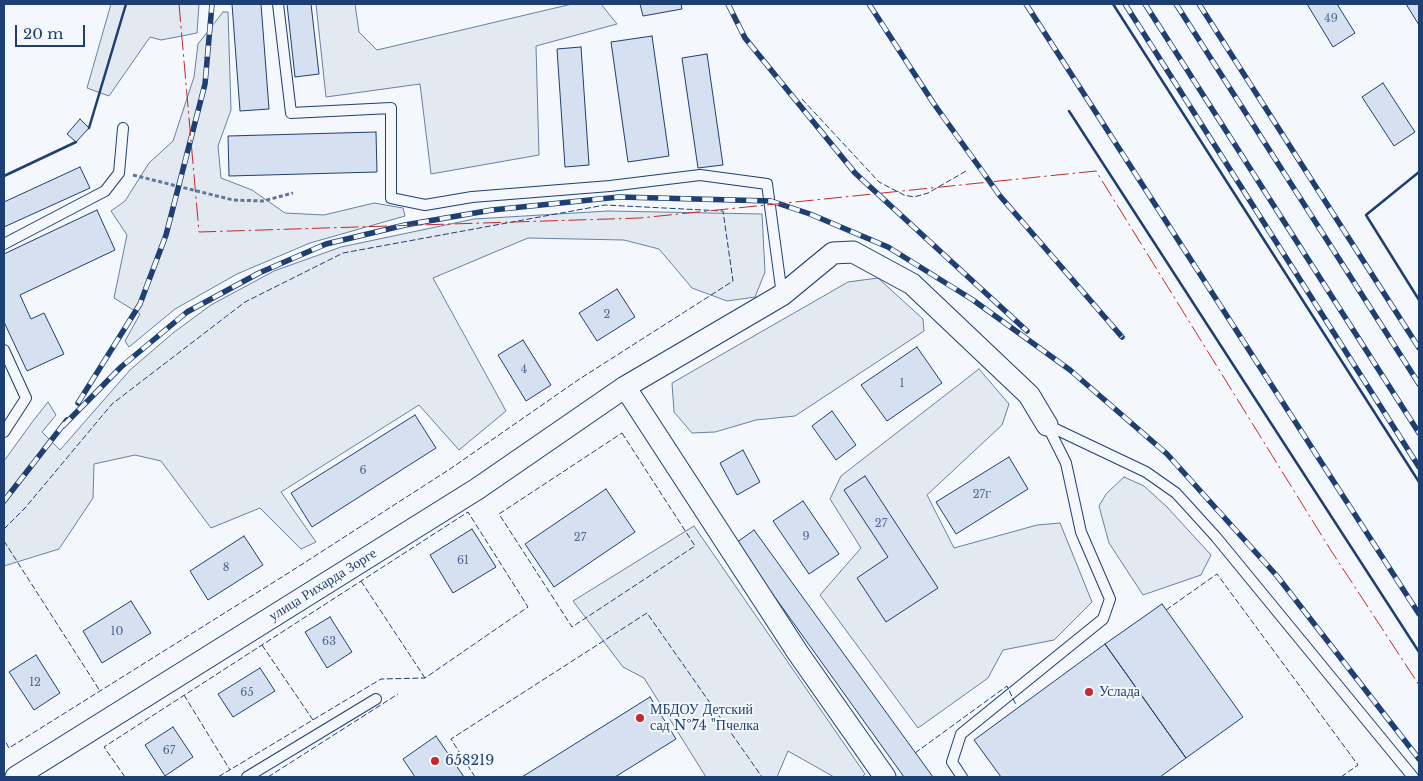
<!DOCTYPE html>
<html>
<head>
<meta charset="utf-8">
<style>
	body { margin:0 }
	#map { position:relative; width:1423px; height:781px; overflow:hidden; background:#f4f7fb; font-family:"Libre Baskerville",serif }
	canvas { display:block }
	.frame { position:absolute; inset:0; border:5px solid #1d3f73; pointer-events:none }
	.scale { position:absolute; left:15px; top:25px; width:70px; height:22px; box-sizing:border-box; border:2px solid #1d3f73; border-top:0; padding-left:6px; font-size:15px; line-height:18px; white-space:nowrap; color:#1d3f73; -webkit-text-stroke:4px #f4f7fb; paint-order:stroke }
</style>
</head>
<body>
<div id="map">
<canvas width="1423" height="781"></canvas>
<div class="frame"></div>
<div class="scale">20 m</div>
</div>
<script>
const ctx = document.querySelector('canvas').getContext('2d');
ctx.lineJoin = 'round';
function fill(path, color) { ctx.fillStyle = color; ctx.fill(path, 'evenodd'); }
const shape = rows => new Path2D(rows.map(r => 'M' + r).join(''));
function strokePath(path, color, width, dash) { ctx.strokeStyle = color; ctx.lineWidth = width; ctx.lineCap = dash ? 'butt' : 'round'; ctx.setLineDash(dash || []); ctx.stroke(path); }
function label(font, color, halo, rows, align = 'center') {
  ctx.font = font + ' "Libre Baskerville",serif'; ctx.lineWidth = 4; ctx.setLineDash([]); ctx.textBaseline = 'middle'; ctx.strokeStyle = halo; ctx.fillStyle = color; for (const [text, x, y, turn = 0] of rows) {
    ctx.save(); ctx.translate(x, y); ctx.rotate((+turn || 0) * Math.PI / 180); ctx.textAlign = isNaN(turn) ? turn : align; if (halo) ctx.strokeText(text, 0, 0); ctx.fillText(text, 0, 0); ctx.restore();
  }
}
const green = shape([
	[111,4,199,4,197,33,161,40,150,37,109,96,87,88,111,4],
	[316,4,355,4,359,32,377,50,572,4,601,4,617,24,536,46,539,155,431,174,420,84,326,97,316,4],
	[223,12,228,12,231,110,218,146,221,178,252,190,285,213,324,215,374,203,403,208,405,216,310,243,237,274,175,309,129,347,125,341,140,314,114,298,127,235,111,211,125,201,149,163,173,141,194,77,198,44,223,12],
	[608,211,762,214,765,272,755,297,727,301,692,288,659,249,624,240,528,238,433,278,506,411,459,450,419,405,281,492,316,542,301,549,260,508,211,528,161,461,135,455,94,464,93,498,59,549,4,566,4,461,33,421,48,402,56,415,42,432,60,450,130,370,173,333,211,305,274,271,341,247,474,219,608,211],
	[878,278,923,319,924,331,795,416,756,420,715,432,692,433,674,412,672,383,848,282,878,278],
	[979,369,1009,404,1002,425,927,495,954,548,1037,525,1060,523,1092,602,1054,640,1003,650,988,678,918,728,820,595,861,548,830,499,841,476,979,369],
	[1124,477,1144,486,1167,507,1211,555,1201,575,1143,595,1109,543,1099,506,1106,494,1124,477],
	[694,526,865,774,862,777,834,777,788,751,777,777,706,777,644,678,623,667,573,601,694,526]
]);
fill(green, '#e3e9f0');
strokePath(green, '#687fa3', 1);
const building = shape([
	[232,4,261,4,269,109,240,111,232,4],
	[287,4,311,4,319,74,295,77,287,4],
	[640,4,681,4,682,9,643,16,640,4],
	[1307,4,1337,4,1355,33,1333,47,1307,4],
	[1406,4,1419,4,1419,25,1406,4],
	[652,36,669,156,628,162,611,42,652,36],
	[581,47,589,165,565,167,557,49,581,47],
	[707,54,723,165,698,168,682,58,707,54],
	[1383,83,1415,132,1394,146,1362,97,1383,83],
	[80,119,89,128,76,142,67,134,80,119],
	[376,132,377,172,229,176,228,136,376,132],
	[80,167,90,188,4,227,4,202,80,167],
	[97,210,115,250,20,295,31,319,44,313,64,354,27,371,4,322,4,254,97,210],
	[617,289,635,317,597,341,579,313,617,289],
	[523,340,551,385,526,401,498,355,523,340],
	[917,347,942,383,887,421,861,385,917,347],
	[832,411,856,445,836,460,812,426,832,411],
	[415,415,436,448,312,527,291,493,415,415],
	[743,450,760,482,737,495,720,463,743,450],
	[1009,457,1028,489,956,534,936,502,1009,457],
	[865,476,938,588,886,622,857,578,888,557,844,490,865,476],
	[606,489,635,532,554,587,525,544,606,489],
	[803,501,839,554,809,574,773,521,803,501],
	[472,529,496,567,453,593,430,555,472,529],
	[754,530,933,777,904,777,736,543,754,530],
	[244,536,263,565,208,600,190,571,244,536],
	[131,601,151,633,102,663,83,631,131,601],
	[1162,604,1243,717,1186,758,1105,644,1162,604],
	[330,617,352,652,327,668,305,632,330,617],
	[1105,644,1186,758,1160,777,1001,777,974,740,1105,644],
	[36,655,60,693,34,710,9,672,36,655],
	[260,668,275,691,233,717,218,694,260,668],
	[650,697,676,739,615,777,522,777,650,697],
	[173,727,193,757,165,776,145,745,173,727],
	[436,736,464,777,415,777,403,759,436,736]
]);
fill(building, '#d5e0f0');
strokePath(building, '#1d3f73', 1);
const service = shape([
	[278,4,291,113,391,108,391,198,425,205,472,197,610,186,700,175,767,184,782,295],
	[4,244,105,191,119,173,123,128],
	[4,350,26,398,4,432],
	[1047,425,1146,472,1176,493,1216,537,1413,777],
	[247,777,376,699],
	[962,777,952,762,961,734,1103,619,1110,599,1081,532,1066,463,1047,425]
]);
const minor = shape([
	[625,387,798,653,885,777],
	[16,777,477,489,625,387,782,295,833,253,853,252,912,284,1029,395,1047,425]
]);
strokePath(service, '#1d3f73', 12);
strokePath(minor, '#1d3f73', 23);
strokePath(shape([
	[133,175,233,200,263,201,293,193]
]), '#5e769c', 3, [4, 2.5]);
strokePath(service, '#f4f7fb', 10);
strokePath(minor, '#f4f7fb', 21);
const rail = shape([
	[728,4,745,38,855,173,1027,331],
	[869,4,934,104,1000,196,1122,337],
	[1026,4,1419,614],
	[1125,4,1419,467],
	[1145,4,1419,433],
	[1176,4,1419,384],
	[1199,4,1419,348],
	[78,403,140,304,166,235,205,84,212,4],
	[63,426,121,367,187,312,259,273,326,244,405,225,492,210,619,197,771,201,810,214,888,247,973,300,1070,370,1167,454,1277,576,1419,759],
	[4,501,67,420]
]);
strokePath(rail, '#1d3f73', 5.5);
strokePath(rail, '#f4f7fb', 4, [11]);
strokePath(shape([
	[802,99,879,182,904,195,914,197,928,193,966,171],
	[622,433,695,546,572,627,499,514,622,433],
	[4,529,25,508,112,404,245,302,343,253,605,205,723,211,733,281,578,380,450,469,290,572,9,748,4,739],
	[4,541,100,691],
	[361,581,425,678],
	[1166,610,1217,574,1358,765,1341,777],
	[262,645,313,720],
	[184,695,230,770],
	[915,753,1007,686,1016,705],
	[125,777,104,747,468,512,528,607,425,678,381,679,218,777],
	[268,777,398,694],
	[475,777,451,739,647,613,762,777]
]), '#1d3f73', 1, [6, 2.5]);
strokePath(shape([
	[1113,4,1419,482],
	[1069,111,1419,652],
	[89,128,126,4],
	[1419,172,1366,215,1419,300],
	[4,176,76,142]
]), '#1d3f73', 2.5);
strokePath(shape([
	[179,4,199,232,640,218,1096,171,1330,549,1419,685]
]), '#c62828', 1, [18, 4, 2.5, 4]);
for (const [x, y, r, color] of [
	[1089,692,5,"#c62828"],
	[640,718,5,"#c62828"],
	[435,761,5,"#c62828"]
]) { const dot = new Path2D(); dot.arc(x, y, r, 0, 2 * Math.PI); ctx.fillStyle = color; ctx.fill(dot); strokePath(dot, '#f4f7fb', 2); }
label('11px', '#4b6792', null, [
	["49",1331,19],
	["2",607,315],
	["4",524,370],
	["1",902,384],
	["6",363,471],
	["27Г",982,495],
	["27",881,524],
	["9",806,537],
	["27",580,538],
	["61",463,561],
	["8",226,568],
	["10",117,632],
	["63",329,642],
	["12",35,683],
	["65",247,693],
	["67",169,751]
]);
label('14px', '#1d3f73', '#f4f7fb', [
	["улица Рихарда Зорге",323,585,-32]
]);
label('14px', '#1d3f73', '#f4f7fb', [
	["Услада",1099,692],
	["МБДОУ Детский",650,710],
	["сад №74 \"Пчелка",650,726],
	["658219",445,761]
], 'left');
</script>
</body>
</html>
